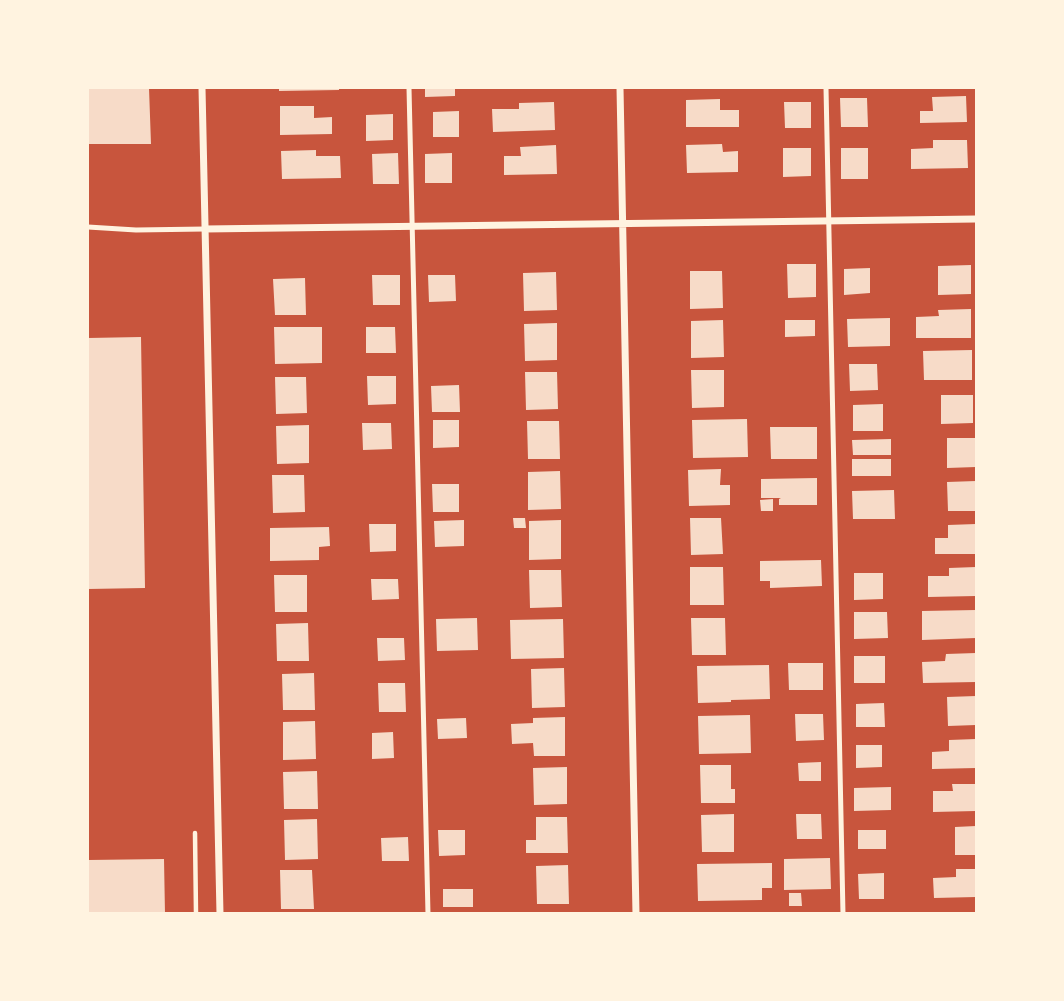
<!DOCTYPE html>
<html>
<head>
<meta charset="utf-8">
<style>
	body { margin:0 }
	#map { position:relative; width:1064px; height:1001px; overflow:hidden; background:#c8553d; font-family:"Varela Round",sans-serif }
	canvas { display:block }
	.frame { position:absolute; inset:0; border:89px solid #fff3e0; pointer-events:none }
</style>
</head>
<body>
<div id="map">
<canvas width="1064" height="1001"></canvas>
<div class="frame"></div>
</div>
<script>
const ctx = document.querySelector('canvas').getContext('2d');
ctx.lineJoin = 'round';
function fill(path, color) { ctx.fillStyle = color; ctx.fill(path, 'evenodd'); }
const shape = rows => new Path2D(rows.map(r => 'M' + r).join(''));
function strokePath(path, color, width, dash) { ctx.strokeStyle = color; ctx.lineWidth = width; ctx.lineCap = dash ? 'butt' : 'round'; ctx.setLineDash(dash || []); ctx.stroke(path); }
fill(shape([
	[88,88,149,88,151,144,88,144],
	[279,88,339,88,339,90,279,91],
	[425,88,455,88,455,96,425,97],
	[966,96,967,122,920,123,920,111,933,111,932,97],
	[840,98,867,98,868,127,841,127],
	[720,99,720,110,739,110,739,127,686,127,686,100],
	[554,102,555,130,493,132,492,109,519,109,519,103],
	[784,102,811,102,811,128,785,128],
	[280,106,314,106,314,118,332,117,332,134,280,135],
	[459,111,459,137,433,137,433,112],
	[393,114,393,140,366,141,366,115],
	[933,140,967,140,968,168,911,169,911,149,933,148],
	[722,144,723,152,738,151,738,172,687,173,686,145],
	[556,145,557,174,504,175,504,156,521,156,520,147],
	[783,148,811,148,811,176,783,177],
	[841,148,868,148,868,179,841,179],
	[316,150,316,156,340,156,341,178,282,179,281,151],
	[398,153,399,184,373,184,372,154],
	[452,153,452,183,425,183,425,154],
	[787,264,816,264,816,297,788,298],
	[971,265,971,294,938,295,938,266],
	[870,268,870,293,844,295,844,269],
	[690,271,722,271,723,308,690,309],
	[556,272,557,310,524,311,523,273],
	[372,275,400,275,400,305,373,305],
	[428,275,455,275,456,301,429,302],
	[305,278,306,315,275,315,273,279],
	[971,309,971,338,916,338,916,317,939,316,938,310],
	[890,318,890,346,848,347,847,319],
	[723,320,724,357,691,358,691,321],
	[785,320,815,320,815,336,785,337],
	[557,323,557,360,525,361,524,324],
	[274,327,322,327,322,363,275,364],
	[366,327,395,327,396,353,366,353],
	[141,337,145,588,88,589,88,338],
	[972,350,972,380,924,380,923,351],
	[849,364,877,364,878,390,850,391],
	[691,370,724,370,724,407,692,408],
	[525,372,557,372,558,409,526,410],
	[367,376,396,376,396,404,368,405],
	[275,377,306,377,307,413,276,414],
	[459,385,460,412,432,412,431,386],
	[941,395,973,395,973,423,941,424],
	[883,404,883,431,853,431,853,405],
	[747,419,748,457,693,458,692,420],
	[433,420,459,420,459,447,433,448],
	[527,421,559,421,560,459,528,459],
	[362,423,391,423,392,449,363,450],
	[309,425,309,463,277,464,276,426],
	[770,427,817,427,817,459,771,459],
	[947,438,976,438,976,467,947,468],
	[891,439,891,455,853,455,852,440],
	[852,459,891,459,891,476,852,476],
	[721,469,720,485,730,485,730,505,689,506,688,470],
	[560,471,561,509,528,510,528,472],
	[272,475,304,475,305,512,273,513],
	[817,478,817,505,779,505,779,499,781,498,761,498,761,479],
	[976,481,976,511,948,511,947,482],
	[432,484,459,484,459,512,433,512],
	[894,490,895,519,853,519,852,491],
	[773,499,773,511,761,511,760,500],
	[513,518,525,518,526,528,514,528],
	[690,518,721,518,723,554,691,555],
	[464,520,464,546,435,547,434,521],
	[561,520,561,559,529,560,529,521],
	[369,524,396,524,396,551,370,552],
	[976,524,976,554,935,554,935,538,948,538,948,525],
	[329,527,330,546,319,547,319,560,270,561,270,528],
	[821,560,822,586,770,588,770,581,760,581,760,561],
	[690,567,723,567,724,605,690,605],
	[976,567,976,596,928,597,928,576,949,576,949,568],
	[529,570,561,570,562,607,530,608],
	[854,573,883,573,883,599,854,600],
	[274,575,307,575,307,612,275,612],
	[371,579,398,579,399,599,372,600],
	[976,610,976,638,922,640,922,611],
	[854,612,887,612,888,638,854,639],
	[477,618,478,650,437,651,436,619],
	[691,618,725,618,726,655,692,655],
	[563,619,564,658,511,659,510,620],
	[308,623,309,661,277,661,276,624],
	[377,638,404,638,405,660,378,661],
	[976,653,976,682,923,683,922,662,945,661,946,654],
	[854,656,885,656,885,683,854,683],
	[788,663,823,663,823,690,789,690],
	[769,665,770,699,731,700,731,702,698,703,697,666],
	[564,668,565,707,532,708,531,669],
	[314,673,315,710,283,710,282,674],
	[378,683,405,683,406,712,379,712],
	[976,696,976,725,948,726,947,697],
	[884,703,885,727,856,727,856,704],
	[795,714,823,714,824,740,796,741],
	[750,715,751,753,699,754,698,716],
	[565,717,565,756,534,756,533,743,512,744,511,724,533,723,533,718],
	[466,718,467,738,438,739,437,719],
	[315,721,316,759,283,760,283,722],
	[393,732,394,758,372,759,372,733],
	[976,739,976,768,932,769,932,752,949,751,949,740],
	[856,745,882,745,882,767,856,768],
	[821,762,821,781,799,781,798,763],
	[700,765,731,765,731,789,735,789,735,803,701,803],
	[567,767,567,804,534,805,533,768],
	[317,771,318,809,284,809,283,772],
	[952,784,976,784,976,811,933,812,933,791,953,791],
	[891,787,891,810,854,811,854,788],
	[734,814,734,852,702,852,701,815],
	[796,814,821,814,822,839,797,839],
	[536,817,567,817,568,853,526,853,526,840,536,840],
	[317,819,318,859,285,860,284,820],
	[976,826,976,855,955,855,955,827],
	[438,830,465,830,465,855,439,856],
	[858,830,886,830,886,849,858,849],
	[408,837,409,861,382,861,381,838],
	[830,858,831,889,784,890,784,859],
	[164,859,165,914,88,914,88,860],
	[772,863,772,888,762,888,762,900,698,901,697,864],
	[568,865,569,904,537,904,536,866],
	[956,869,976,869,976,897,934,898,933,878,956,877],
	[280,870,312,870,314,909,281,909],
	[884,873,884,899,859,899,858,874],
	[443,889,473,889,473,907,443,907],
	[789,893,801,893,802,906,789,906]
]), '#f7dbc8');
strokePath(shape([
	[195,833,196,914]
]), '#fff3e0', 4.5);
strokePath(shape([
	[409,88,428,914],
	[826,88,843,914],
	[88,227,136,230,205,229]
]), '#fff3e0', 5);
strokePath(shape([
	[202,88,220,914],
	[620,88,636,914],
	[205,229,976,219]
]), '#fff3e0', 7);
</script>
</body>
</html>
